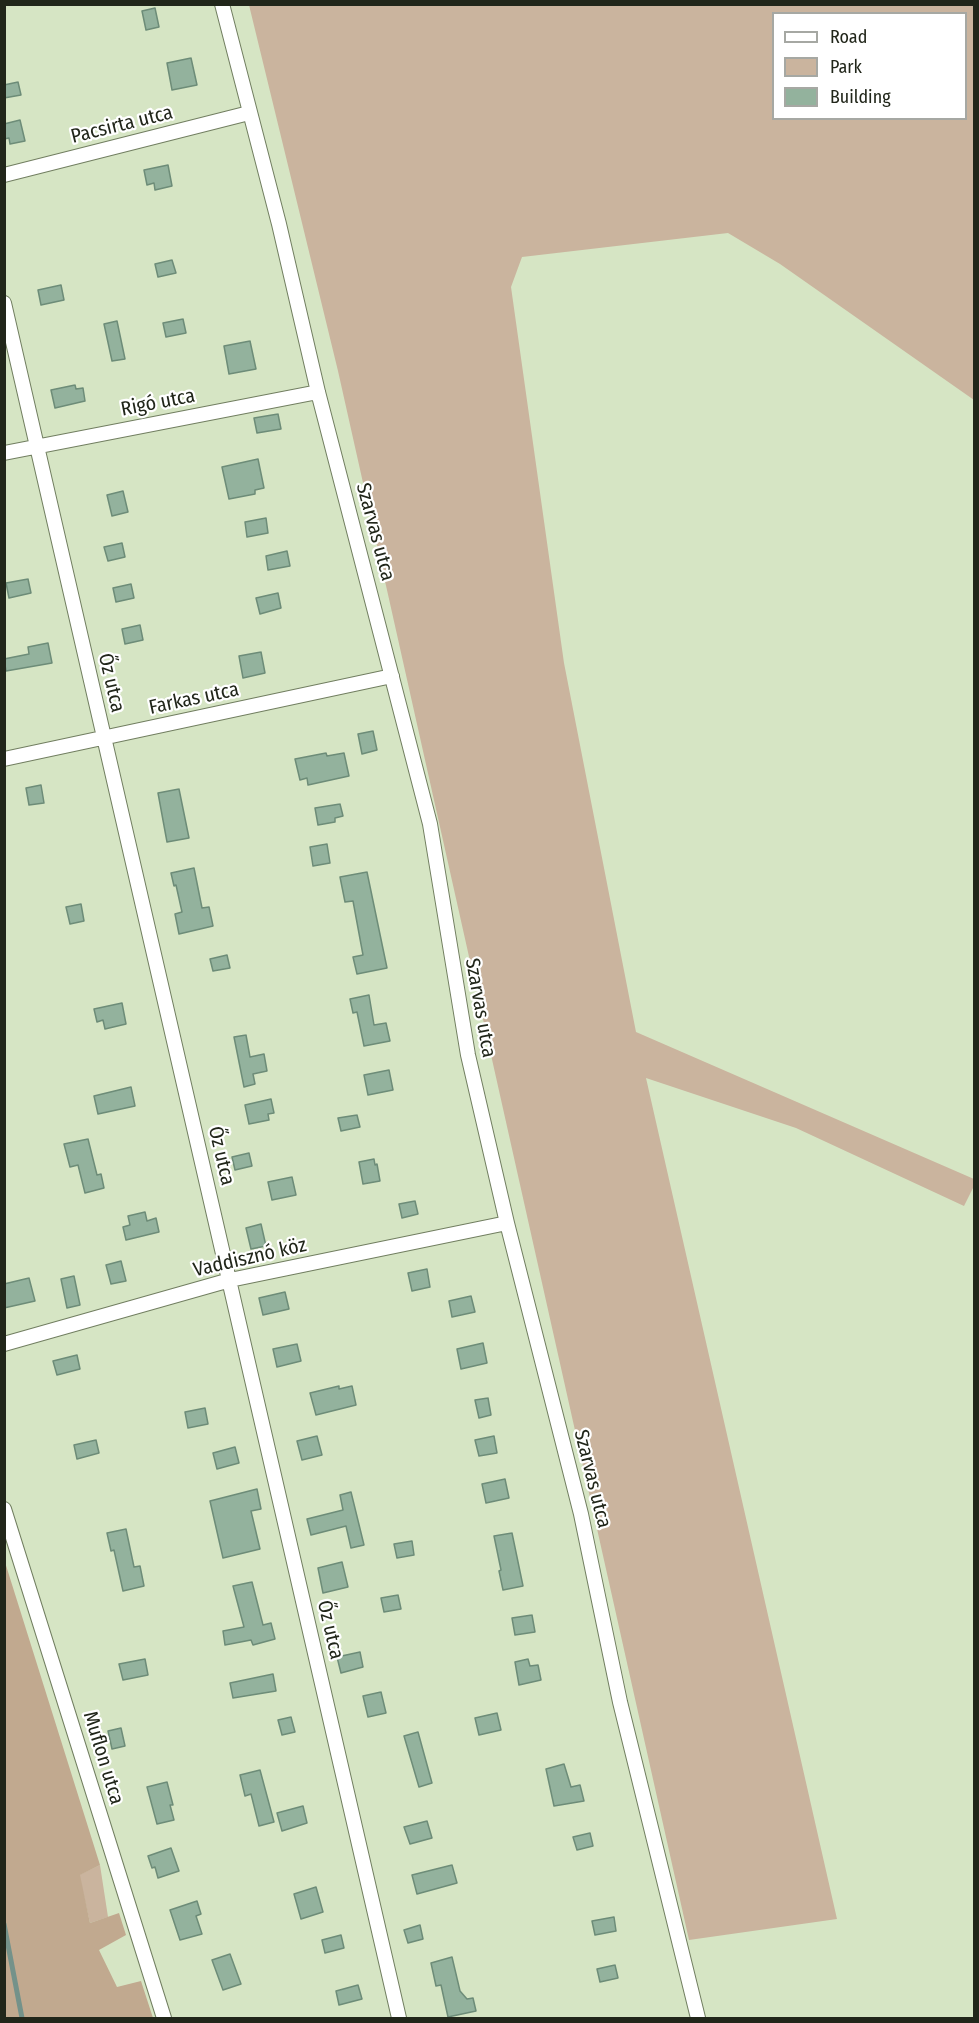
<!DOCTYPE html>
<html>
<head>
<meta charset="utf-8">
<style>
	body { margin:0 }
	#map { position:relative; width:979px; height:2023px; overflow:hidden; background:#d6e5c4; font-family:"Fira Sans Condensed",sans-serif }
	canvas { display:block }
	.frame { position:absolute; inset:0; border:6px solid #21261a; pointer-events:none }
	.legend { position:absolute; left:772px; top:12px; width:195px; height:108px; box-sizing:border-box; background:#fff; border:2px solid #a6a8a3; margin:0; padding:8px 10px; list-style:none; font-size:18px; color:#21261a }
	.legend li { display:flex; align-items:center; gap:12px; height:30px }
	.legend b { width:30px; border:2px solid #a6a8a3 }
</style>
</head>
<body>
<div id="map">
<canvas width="979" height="2023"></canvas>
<div class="frame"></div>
<ul class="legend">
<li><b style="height:8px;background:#fff"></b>Road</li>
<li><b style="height:16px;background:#cab49e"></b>Park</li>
<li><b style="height:16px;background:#93b29d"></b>Building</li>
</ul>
</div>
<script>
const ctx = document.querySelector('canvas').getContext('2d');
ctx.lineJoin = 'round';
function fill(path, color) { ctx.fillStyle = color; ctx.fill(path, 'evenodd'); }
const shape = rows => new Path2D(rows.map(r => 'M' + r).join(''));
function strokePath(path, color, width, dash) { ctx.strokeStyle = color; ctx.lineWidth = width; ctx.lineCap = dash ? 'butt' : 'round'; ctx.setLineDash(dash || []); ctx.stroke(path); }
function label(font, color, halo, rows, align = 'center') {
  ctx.font = font + ' "Fira Sans Condensed",sans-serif'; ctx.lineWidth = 4.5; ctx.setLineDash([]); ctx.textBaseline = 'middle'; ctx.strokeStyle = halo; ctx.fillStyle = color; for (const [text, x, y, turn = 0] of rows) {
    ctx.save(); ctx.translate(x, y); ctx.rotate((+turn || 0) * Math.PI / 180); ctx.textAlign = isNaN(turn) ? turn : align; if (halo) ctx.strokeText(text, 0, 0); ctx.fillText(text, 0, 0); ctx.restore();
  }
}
fill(shape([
	[249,5,974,5,974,400,780,264,728,233,522,257,511,287,564,663,636,1032,974,1179,974,1186,964,1206,796,1128,646,1078,837,1919,689,1940,338,371],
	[774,14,966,14,966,118,774,118],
	[100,1865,108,1917,90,1923,79,1875]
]), '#cab49e');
fill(shape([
	[4,1559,100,1865,80,1875,90,1923,119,1913,126,1935,99,1950,117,1987,141,1981,153,2018,5,2018]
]), '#c1a98f');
strokePath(shape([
	[4,1924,22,2018]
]), '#74928a', 5);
const building = shape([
	[155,8,159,27,146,30,142,11,155,8],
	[191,58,197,85,172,90,167,63,191,58],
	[18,82,21,95,4,98,4,85,18,82],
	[20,120,25,141,10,144,9,138,4,139,4,124,20,120],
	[168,165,172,186,155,190,154,183,147,185,144,170,168,165],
	[172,260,176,273,158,277,155,264,172,260],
	[61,285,64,300,41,305,38,290,61,285],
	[183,319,186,333,166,337,163,323,183,319],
	[117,321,125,359,112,361,104,324,117,321],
	[250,341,256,369,229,374,224,346,250,341],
	[75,385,76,389,83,388,85,401,55,408,51,390,75,385],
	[278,414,281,429,257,433,254,418,278,414],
	[258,459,264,488,255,490,255,494,229,499,222,467,258,459],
	[123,491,128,512,112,516,107,495,123,491],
	[266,518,268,533,247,537,245,522,266,518],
	[122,543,125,557,108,561,104,547,122,543],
	[287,551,290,566,268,570,266,556,287,551],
	[28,579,31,593,9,598,6,583,28,579],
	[131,584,134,598,116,602,113,588,131,584],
	[278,593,281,608,260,614,256,598,278,593],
	[140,625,143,640,125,644,122,629,140,625],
	[48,643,52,663,6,671,4,659,29,654,28,647,48,643],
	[261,652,265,673,243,678,239,656,261,652],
	[373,731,377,750,362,754,358,734,373,731],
	[326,753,327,756,344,753,349,776,308,785,307,778,300,780,295,759,326,753],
	[41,785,44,803,29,805,26,788,41,785],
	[179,789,189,838,167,842,158,793,179,789],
	[340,804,343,816,335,818,335,822,318,825,315,808,340,804],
	[327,844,330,863,313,866,310,847,327,844],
	[194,868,202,908,209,907,213,926,179,934,175,914,182,912,176,885,174,886,171,873,194,868],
	[367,872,387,968,357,974,353,957,363,955,353,901,345,902,340,877,367,872],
	[81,904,84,921,70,924,66,907,81,904],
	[227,955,230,968,213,971,210,959,227,955],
	[369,995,374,1025,386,1023,390,1041,364,1046,357,1012,353,1013,350,999,369,995],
	[122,1003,126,1024,105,1029,103,1020,97,1022,94,1009,122,1003],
	[246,1035,250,1057,264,1054,267,1071,253,1074,255,1084,244,1087,234,1037,246,1035],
	[389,1070,393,1090,368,1095,364,1075,389,1070],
	[131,1087,135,1106,98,1114,94,1096,131,1087],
	[271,1099,274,1113,268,1114,269,1120,249,1124,245,1105,271,1099],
	[357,1115,360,1127,341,1131,338,1118,357,1115],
	[88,1139,97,1175,101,1174,104,1188,85,1193,78,1165,70,1167,64,1144,88,1139],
	[249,1153,252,1166,235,1170,232,1157,249,1153],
	[374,1159,375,1165,377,1164,380,1181,363,1184,359,1162,374,1159],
	[292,1177,296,1195,272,1200,268,1182,292,1177],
	[415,1201,418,1214,402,1218,399,1204,415,1201],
	[145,1212,147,1221,156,1218,159,1232,126,1240,123,1227,130,1225,128,1216,145,1212],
	[261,1224,266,1246,251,1249,246,1228,261,1224],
	[121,1261,126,1281,111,1284,106,1265,121,1261],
	[427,1269,430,1287,412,1291,408,1273,427,1269],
	[74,1276,80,1305,67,1308,61,1279,74,1276],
	[29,1278,35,1301,4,1308,4,1284,29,1278],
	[285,1292,289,1309,263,1315,259,1298,285,1292],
	[471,1296,475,1312,452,1317,449,1301,471,1296],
	[483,1343,487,1363,461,1369,457,1349,483,1343],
	[297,1344,301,1361,277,1367,273,1349,297,1344],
	[77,1355,80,1369,57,1375,53,1361,77,1355],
	[339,1386,339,1389,352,1386,356,1405,316,1415,310,1393,339,1386],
	[488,1398,491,1415,479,1418,475,1400,488,1398],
	[205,1408,208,1424,188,1428,185,1412,205,1408],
	[317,1436,322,1455,302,1460,297,1441,317,1436],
	[494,1436,497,1453,479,1456,475,1440,494,1436],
	[96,1440,99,1453,77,1459,74,1445,96,1440],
	[235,1447,239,1463,217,1469,213,1453,235,1447],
	[505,1479,509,1498,486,1503,482,1484,505,1479],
	[257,1489,261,1509,251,1511,260,1549,223,1558,210,1501,257,1489],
	[351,1492,364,1545,351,1548,346,1526,311,1535,307,1519,343,1510,340,1495,351,1492],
	[126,1529,134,1567,140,1566,144,1586,123,1591,114,1550,111,1551,107,1533,126,1529],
	[512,1533,523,1586,503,1590,499,1571,501,1570,494,1536,512,1533],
	[412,1541,414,1555,397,1558,394,1544,412,1541],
	[342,1562,348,1587,323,1593,318,1568,342,1562],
	[252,1582,263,1625,271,1623,275,1639,253,1645,251,1640,225,1645,223,1631,244,1627,233,1586,252,1582],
	[398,1595,401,1609,384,1612,381,1598,398,1595],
	[532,1615,535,1632,515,1635,512,1618,532,1615],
	[360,1652,363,1667,341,1673,337,1657,360,1652],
	[145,1659,148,1675,123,1680,119,1664,145,1659],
	[528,1659,530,1666,538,1665,541,1680,519,1685,515,1662,528,1659],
	[273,1674,276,1691,233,1698,230,1683,273,1674],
	[381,1692,386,1713,368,1717,363,1696,381,1692],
	[497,1713,501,1730,479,1735,475,1718,497,1713],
	[291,1717,295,1732,282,1735,278,1720,291,1717],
	[121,1728,125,1746,112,1749,108,1731,121,1728],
	[418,1732,432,1783,419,1787,404,1736,418,1732],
	[564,1764,571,1787,580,1785,584,1801,554,1806,546,1769,564,1764],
	[260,1770,274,1822,259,1826,251,1794,245,1796,240,1775,260,1770],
	[167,1782,173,1805,170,1805,174,1820,157,1824,147,1787,167,1782],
	[303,1806,307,1823,282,1831,277,1813,303,1806],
	[427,1821,432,1838,410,1844,404,1827,427,1821],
	[590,1833,593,1846,577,1850,573,1837,590,1833],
	[171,1848,179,1871,158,1878,155,1867,152,1868,148,1856,171,1848],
	[452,1865,457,1883,417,1894,412,1875,452,1865],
	[316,1887,323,1912,301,1919,294,1894,316,1887],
	[197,1901,201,1914,196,1916,202,1934,180,1940,170,1910,197,1901],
	[614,1917,616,1931,595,1935,592,1921,614,1917],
	[420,1925,423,1939,408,1943,404,1930,420,1925],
	[341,1935,344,1948,325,1953,322,1940,341,1935],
	[230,1954,241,1984,223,1990,212,1960,230,1954],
	[452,1957,460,1991,467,1999,473,1998,476,2011,448,2017,441,1985,436,1986,431,1963,452,1957],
	[615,1965,618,1978,600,1982,597,1969,615,1965],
	[358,1985,362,1999,339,2005,336,1991,358,1985]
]);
fill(building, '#93b29d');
strokePath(building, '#6d8c78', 1.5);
const street = shape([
	[222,4,279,224,318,392,430,824,468,1055,507,1223,581,1514,620,1702,698,2018],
	[4,175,249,113],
	[4,303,399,2018],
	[4,453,318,392],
	[4,759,392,676],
	[4,1344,230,1280,507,1223],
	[4,1509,164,2018]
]);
strokePath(street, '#717e60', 16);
strokePath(street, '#fff', 14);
label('20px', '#21261a', '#fff', [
	["Pacsirta utca",122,125,-14],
	["Rigó utca",158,403,-11],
	["Szarvas utca",375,532,75],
	["Őz utca",111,683,77],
	["Farkas utca",194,699,-12],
	["Szarvas utca",480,1008,80],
	["Őz utca",221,1156,77],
	["Vaddisznó köz",250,1258,-13],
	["Szarvas utca",592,1479,76],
	["Őz utca",330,1630,77],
	["Muflon utca",103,1758,73]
]);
</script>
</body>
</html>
